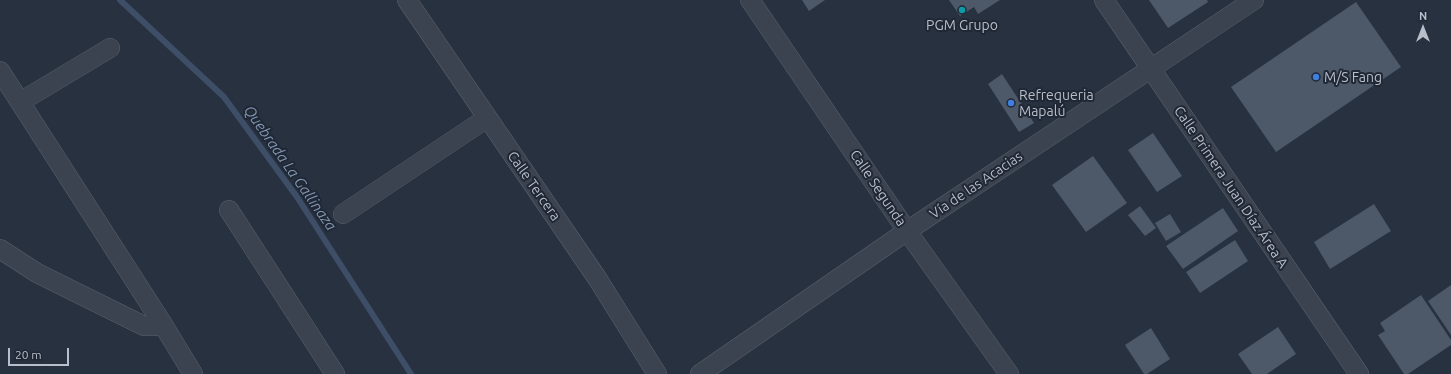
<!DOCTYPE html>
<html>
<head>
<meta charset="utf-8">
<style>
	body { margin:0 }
	#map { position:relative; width:1451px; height:374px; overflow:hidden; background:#273140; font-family:Ubuntu,sans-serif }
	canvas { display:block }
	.north { position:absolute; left:1403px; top:8px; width:40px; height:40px; -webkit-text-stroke:3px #202835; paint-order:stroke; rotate:0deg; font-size:11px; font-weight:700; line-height:16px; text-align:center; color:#b8beca }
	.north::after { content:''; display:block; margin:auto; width:14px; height:18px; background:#b8beca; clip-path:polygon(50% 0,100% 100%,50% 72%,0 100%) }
	.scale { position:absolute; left:8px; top:348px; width:61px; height:18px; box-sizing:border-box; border:2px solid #b8beca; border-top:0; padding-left:5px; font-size:12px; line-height:14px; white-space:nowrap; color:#b8beca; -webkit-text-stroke:3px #202835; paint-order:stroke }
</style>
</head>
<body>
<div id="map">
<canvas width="1451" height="374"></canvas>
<div class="north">N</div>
<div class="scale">20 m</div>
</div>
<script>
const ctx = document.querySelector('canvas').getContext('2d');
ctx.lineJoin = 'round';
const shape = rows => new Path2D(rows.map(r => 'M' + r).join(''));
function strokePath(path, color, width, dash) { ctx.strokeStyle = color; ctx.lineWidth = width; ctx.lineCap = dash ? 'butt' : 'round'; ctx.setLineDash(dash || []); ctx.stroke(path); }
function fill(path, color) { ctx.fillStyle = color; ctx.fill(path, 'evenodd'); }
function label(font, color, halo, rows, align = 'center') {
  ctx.font = font + ' Ubuntu,sans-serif'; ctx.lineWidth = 4; ctx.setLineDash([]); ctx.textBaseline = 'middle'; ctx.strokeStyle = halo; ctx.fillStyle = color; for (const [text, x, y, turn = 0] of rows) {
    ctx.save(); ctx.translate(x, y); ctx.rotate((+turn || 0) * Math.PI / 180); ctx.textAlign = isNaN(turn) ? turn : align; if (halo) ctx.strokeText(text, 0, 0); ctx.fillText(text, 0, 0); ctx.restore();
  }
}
strokePath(shape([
	[120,0,224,97,297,197,411,374]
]), '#3e4e67', 6);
fill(shape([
	[802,0,825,0,809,11],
	[949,0,1000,0,978,14,974,7,960,16],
	[1149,0,1207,0,1208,2,1168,28],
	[1356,2,1401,67,1276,152,1231,87],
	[1002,74,1034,123,1019,132,988,84],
	[1153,133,1182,176,1157,192,1128,150],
	[1093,156,1127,203,1086,232,1052,185],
	[1374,204,1391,231,1330,269,1314,242],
	[1140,206,1156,228,1145,236,1128,215],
	[1223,208,1238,231,1183,269,1166,246],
	[1170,214,1181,232,1166,241,1155,223],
	[1235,240,1248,261,1200,293,1186,272],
	[1451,285,1451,335,1428,301],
	[1421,295,1451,340,1451,345,1408,374,1404,374,1378,335,1385,331,1380,323],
	[1278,327,1296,354,1267,374,1252,374,1238,354],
	[1151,328,1170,359,1147,374,1144,374,1125,345]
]), '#4d5868');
const minor = shape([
	[407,0,597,278,657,374],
	[750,0,907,231,1009,374],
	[1104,0,1359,374],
	[0,71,162,323,193,374],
	[20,102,110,48],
	[229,210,335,374],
	[343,214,487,118],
	[0,249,37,273,144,326,155,326,162,323],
	[700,374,907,231,1254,0]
]);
strokePath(minor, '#59616d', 20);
strokePath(minor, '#3b4350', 19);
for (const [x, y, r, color] of [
	[962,10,4,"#0f9aa8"],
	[1316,77,4,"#3f7fe0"],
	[1011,103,4,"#3f7fe0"]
]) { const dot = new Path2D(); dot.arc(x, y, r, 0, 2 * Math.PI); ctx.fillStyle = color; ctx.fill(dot); strokePath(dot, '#202835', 1.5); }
label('14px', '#b8beca', '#202835', [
	["PGM Grupo",962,25,"center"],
	["M/S Fang",1324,77],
	["Refrequeria",1019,95],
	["Mapalú",1019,111]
], 'left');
label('14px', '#b8beca', '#202835', [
	["Vía de las Acacias",976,185,-34],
	["Calle Tercera",534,186,55],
	["Calle Primera Juan Díaz Área A",1231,187,56],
	["Calle Segunda",878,188,56]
]);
label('italic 15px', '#8194b0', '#202835', [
	["Quebrada La Gallinaza",290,168,55]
]);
</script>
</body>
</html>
